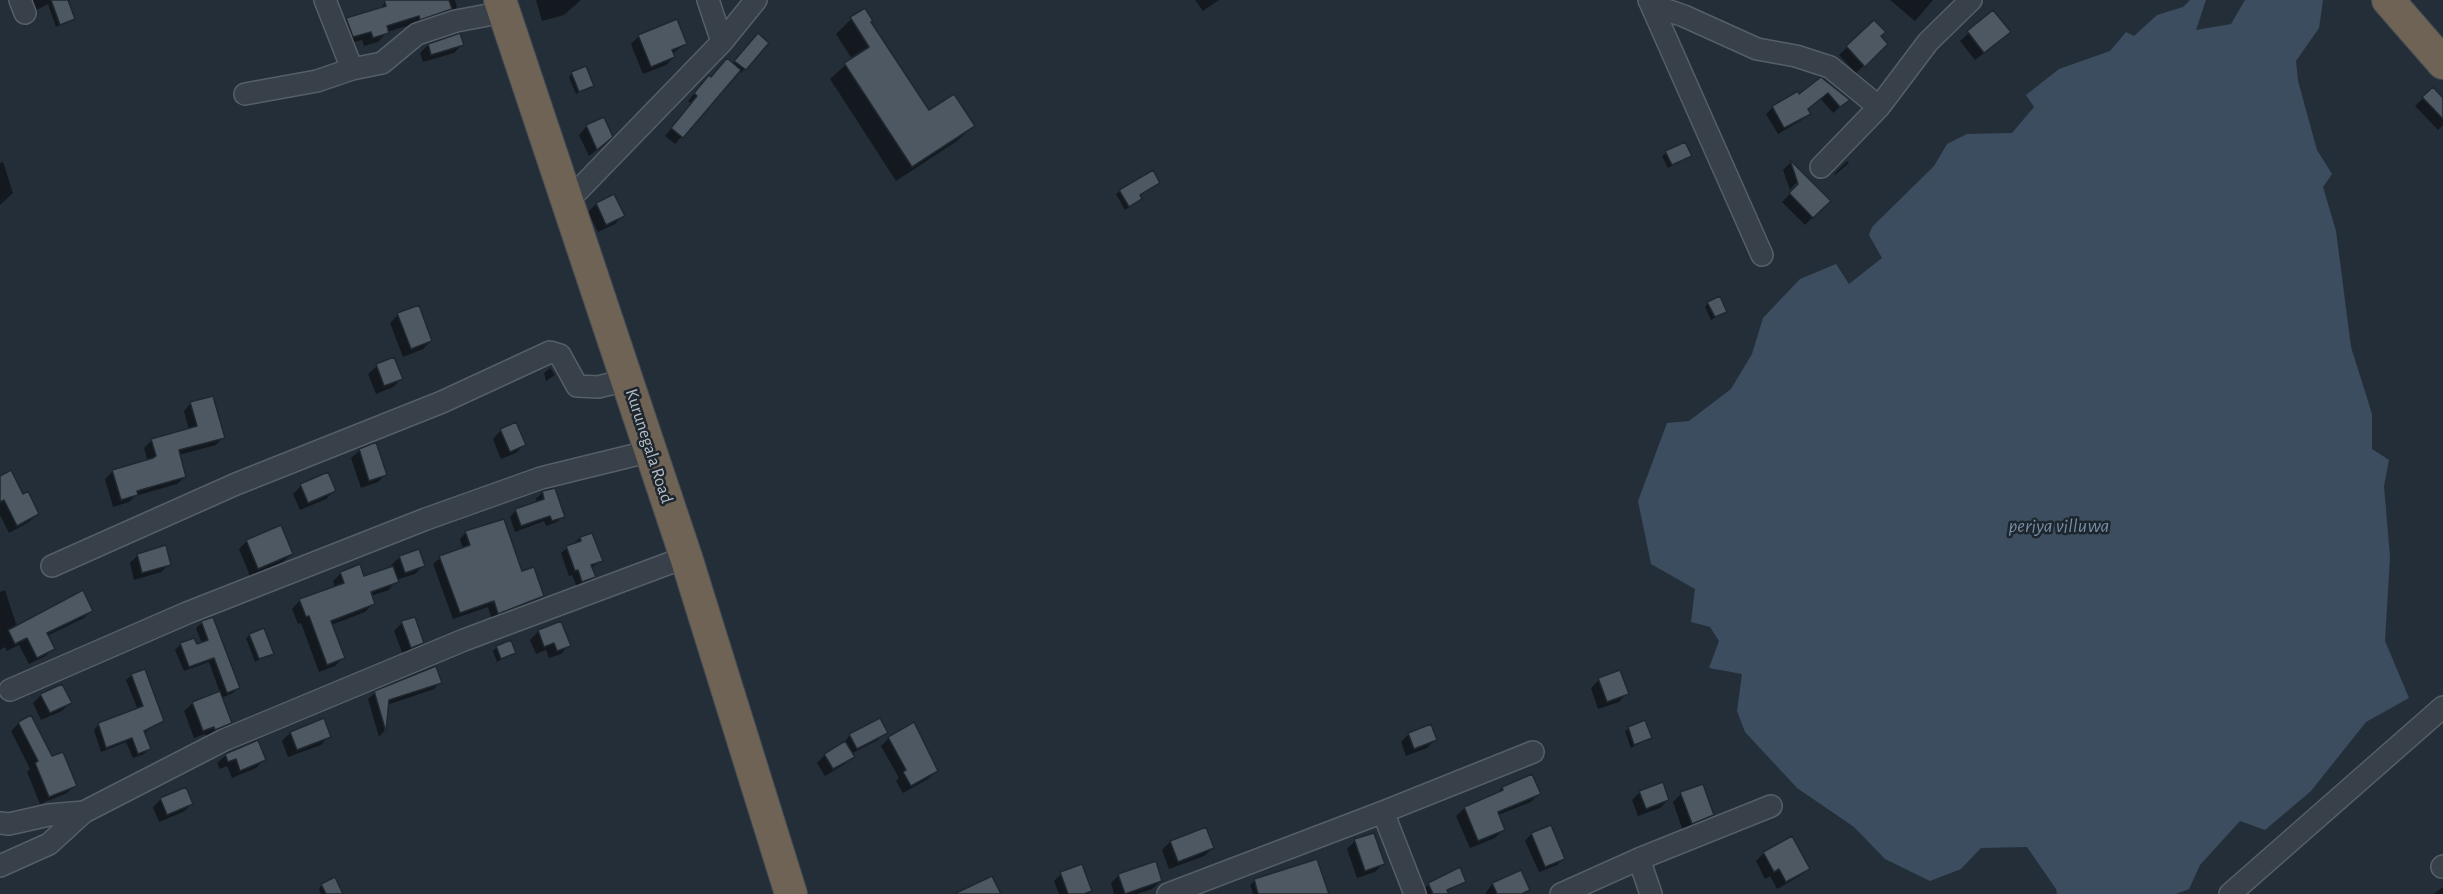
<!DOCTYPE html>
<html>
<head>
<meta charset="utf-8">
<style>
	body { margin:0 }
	canvas { display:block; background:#242e38 }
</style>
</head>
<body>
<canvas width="2443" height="894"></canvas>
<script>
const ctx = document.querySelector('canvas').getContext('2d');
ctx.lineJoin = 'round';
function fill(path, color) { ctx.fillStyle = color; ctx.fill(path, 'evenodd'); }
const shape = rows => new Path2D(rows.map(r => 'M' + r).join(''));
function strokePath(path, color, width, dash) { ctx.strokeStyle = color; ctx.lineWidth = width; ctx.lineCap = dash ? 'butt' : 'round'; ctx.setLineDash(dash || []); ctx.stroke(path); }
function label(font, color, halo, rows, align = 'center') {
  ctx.font = font + ' "Alegreya Sans",sans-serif'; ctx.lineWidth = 5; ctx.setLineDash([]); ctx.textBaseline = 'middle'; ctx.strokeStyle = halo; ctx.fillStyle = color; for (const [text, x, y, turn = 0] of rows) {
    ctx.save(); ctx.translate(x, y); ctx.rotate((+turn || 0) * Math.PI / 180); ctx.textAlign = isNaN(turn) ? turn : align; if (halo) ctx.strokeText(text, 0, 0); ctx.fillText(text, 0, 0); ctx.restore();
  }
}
fill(shape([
	[2190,0,2206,0,2196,30,2231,24,2245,0,2323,0,2319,28,2296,61,2298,81,2317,150,2332,174,2323,187,2336,231,2351,347,2372,414,2372,449,2389,460,2384,486,2390,557,2385,641,2409,698,2366,722,2311,791,2265,830,2240,821,2200,865,2189,889,2176,894,2057,894,2056,889,2027,847,1981,848,1961,869,1930,881,1885,859,1854,827,1797,788,1745,732,1737,711,1742,674,1709,668,1719,641,1710,627,1691,622,1695,589,1651,564,1638,501,1667,423,1689,421,1731,389,1752,354,1763,318,1800,279,1836,264,1849,284,1882,258,1869,235,1872,227,1934,166,1947,144,1967,134,2012,133,2034,107,2026,95,2059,69,2110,51,2126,32,2134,36,2157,15,2183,7]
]), '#3b4d5f');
fill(shape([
	[29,0,71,0,67,2,73,19,56,27,48,4,33,12],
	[395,0,455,0,457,7,448,16,411,28,410,25,387,32,378,42,364,46,362,40,344,45,337,28,346,19,378,10,385,3],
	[536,0,581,0,564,15,542,21],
	[1195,0,1219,0,1203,11],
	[1890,0,1933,0,1915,21],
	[1993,12,2001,40,1975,60,1960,41],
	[851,19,869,22,928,112,973,126,957,141,896,181,830,79,852,59,836,34],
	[1874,22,1879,37,1886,44,1856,73,1839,55],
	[639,36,685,44,672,54,674,57,666,65,643,74,631,44],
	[754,39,767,43,741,73,739,71,675,144,665,136,692,104,688,101,709,77,711,78,732,65],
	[428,45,462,45,454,53,423,62,420,53],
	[572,73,592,85,576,94,569,77],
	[1821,79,1841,106,1833,113,1821,99,1807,110,1809,114,1802,120,1778,134,1766,114,1773,107,1799,96],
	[2433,89,2443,100,2443,125,2438,130,2415,106],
	[587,126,603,145,589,156,579,135],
	[1666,153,1690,156,1668,168,1662,156],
	[1847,161,1849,163,1835,175,1834,174],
	[3,162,13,193,0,205,0,163],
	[1790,163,1829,201,1805,225,1782,202,1800,183,1796,183,1790,190,1783,170],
	[1158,183,1138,196,1137,202,1125,210,1116,194,1120,191],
	[614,196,623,216,615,224,598,232,588,212,596,204],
	[1708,303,1725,311,1711,320,1705,307],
	[398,315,431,341,423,349,403,357,390,323],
	[377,366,401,379,393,387,376,394,368,374],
	[550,368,555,375,546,381,544,373],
	[191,403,223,437,216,445,179,455,185,477,177,484,135,496,129,502,113,507,105,479,113,471,148,462,144,448,152,440,189,430,184,411],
	[501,430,524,445,516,453,501,459,493,439],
	[360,450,386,474,378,482,361,488,351,458],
	[0,478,38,514,29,522,9,533,0,515],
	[301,486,334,491,326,499,300,510,293,494],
	[554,490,563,516,557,522,546,526,544,521,515,532,510,517,516,510,537,503,536,499,542,493],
	[466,532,521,573,542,596,536,603,492,619,488,607,453,619,433,564,440,558,463,550,460,539],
	[580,538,601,561,591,568,594,577,588,583,577,587,572,575,569,576,561,553],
	[247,541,292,554,283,562,250,576,239,549],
	[138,555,170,564,161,572,134,580,130,563],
	[400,557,423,566,415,574,396,580,389,590,371,596,373,604,365,612,331,625,343,658,335,666,319,672,301,623,298,624,292,609,300,600,335,587,333,581,341,573,363,578,392,567,391,565],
	[5,590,17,627,92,610,84,618,47,636,53,648,46,656,29,664,19,645,7,651,5,647,0,650,0,592],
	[202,623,238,688,233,693,221,698,230,722,222,731,207,737,205,734,194,738,184,711,193,703,220,693,209,662,184,671,175,650,181,644,196,646,202,644,196,628],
	[402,623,423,642,414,651,403,655,394,631],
	[561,623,569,645,561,654,549,658,546,650,536,654,530,640,538,632],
	[250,635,272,653,255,662,246,638],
	[497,647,514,653,497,662,493,651],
	[132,675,162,720,143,734,149,749,144,754,133,758,126,742,101,752,94,730,99,724,138,710,126,680],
	[1599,680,1627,693,1619,702,1598,709,1591,688],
	[440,682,434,689,387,705,384,731,379,737,368,699,375,693],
	[41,695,70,703,62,711,41,720,33,703],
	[19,723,75,785,67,793,40,804,27,772,30,769,11,731],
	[1629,728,1650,738,1631,748,1625,731],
	[886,732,878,740,851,754,853,756,845,764,825,776,817,763,825,755,843,744,850,735],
	[290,733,329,736,321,745,288,757,282,741],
	[1409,734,1435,740,1427,748,1406,756,1401,742],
	[889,738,937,771,928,779,903,793,896,781,899,778,881,746],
	[226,755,264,760,256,768,232,778,227,766,220,769,217,763],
	[1502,788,1539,793,1531,802,1498,815,1504,829,1495,838,1470,848,1456,816,1465,808,1495,795],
	[1640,792,1668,800,1660,808,1638,816,1632,800],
	[1681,794,1713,815,1704,823,1683,831,1673,802],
	[161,799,192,804,183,812,159,822,153,807],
	[1550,827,1563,859,1557,865,1539,872,1525,841,1531,834],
	[1206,829,1213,848,1204,856,1169,869,1162,850,1170,842],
	[1355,841,1383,864,1375,872,1357,878,1347,849],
	[1764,853,1808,868,1800,876,1777,889,1770,876,1765,879,1756,861],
	[1520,872,1528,890,1524,894,1485,894,1492,884],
	[1061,874,1090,891,1087,894,1059,894,1054,881],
	[1119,875,1161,881,1152,889,1137,894,1114,894,1111,883],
	[1255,880,1328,894,1253,894,1250,885],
	[1464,882,1446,892,1447,894,1428,894,1425,888,1429,884],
	[322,885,342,894,321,894,319,889],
	[2443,887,2443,894,2434,894]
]), '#0007');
const building = shape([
	[51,0,68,0,75,19,60,25,51,0],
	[384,0,449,0,452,9,420,20,419,16,387,26,389,33,373,38,371,32,353,37,346,18,386,6,384,0],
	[865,8,873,21,871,22,929,110,954,94,975,126,912,167,844,63,869,47,850,17,865,8],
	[1993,10,2011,32,1984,53,1967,31,1993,10],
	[677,19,687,44,672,50,675,57,651,67,638,35,677,19],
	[1874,20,1886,32,1881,36,1888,44,1865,67,1846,46,1874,20],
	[460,33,464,45,431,55,428,44,460,33],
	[758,33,769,43,746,70,734,61,758,33],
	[727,58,741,70,683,138,671,128,697,96,694,93,709,75,711,77,727,58],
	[586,66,594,86,579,92,571,72,586,66],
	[1821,77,1850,100,1840,107,1828,93,1808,109,1811,114,1784,128,1772,106,1798,91,1799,94,1821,77],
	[2433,87,2443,98,2443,119,2422,97,2433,87],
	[604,117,613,137,597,150,586,125,604,117],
	[1685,142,1692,156,1672,165,1665,151,1685,142],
	[1790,160,1831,201,1813,218,1789,193,1798,184,1790,160],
	[1153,170,1160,183,1140,195,1142,199,1129,207,1119,190,1153,170],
	[614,194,625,216,606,225,596,203,614,194],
	[1720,296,1727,312,1715,317,1707,302,1720,296],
	[419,305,432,341,411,349,397,313,419,305],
	[394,357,403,379,384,386,376,364,394,357],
	[213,396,225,438,179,450,186,477,137,491,138,495,121,500,112,470,153,458,156,456,151,439,197,426,190,402,213,396],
	[516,422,526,445,510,452,500,429,516,422],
	[376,442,387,475,369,481,359,449,376,442],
	[11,470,23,494,28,491,39,514,17,526,4,500,0,502,0,476,11,470],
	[328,472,336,491,308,503,300,484,328,472],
	[555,488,565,517,552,521,550,516,521,526,515,509,544,499,542,491,555,488],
	[504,519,522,571,534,567,544,596,498,614,494,601,460,613,439,556,470,545,465,531,504,519],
	[281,525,293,554,258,569,246,540,281,525],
	[592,533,603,561,591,565,596,577,582,582,578,570,575,571,566,546,581,541,580,537,592,533],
	[166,545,171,565,142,573,137,554,166,545],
	[419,549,425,566,405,573,399,556,419,549],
	[360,564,364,576,393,566,399,582,371,592,375,604,331,621,345,658,327,665,309,616,306,617,299,599,344,583,340,572,360,564],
	[83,590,93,611,47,633,55,649,37,658,27,638,15,644,8,630,83,590],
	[213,617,240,688,227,693,214,658,189,667,180,643,194,638,197,644,208,640,201,621,213,617],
	[415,617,424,643,411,648,401,621,415,617],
	[561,621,571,646,557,651,554,643,544,647,538,630,561,621],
	[264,628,274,654,259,659,249,634,264,628],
	[511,640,516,653,501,659,496,646,511,640],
	[436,666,442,683,389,700,386,732,374,691,436,666],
	[145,669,164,721,144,731,151,749,138,754,132,738,106,748,98,723,143,706,131,674,145,669],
	[1620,670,1629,694,1607,702,1598,678,1620,670],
	[62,684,72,703,50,713,40,694,62,684],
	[220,691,232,723,215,730,214,727,203,731,192,702,220,691],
	[31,715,52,756,63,752,77,786,49,797,35,763,38,761,18,722,31,715],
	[324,718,331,737,297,750,290,732,324,718],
	[880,718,888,733,857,749,849,734,880,718],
	[1645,720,1652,738,1634,745,1628,727,1645,720],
	[914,722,938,771,911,786,903,772,906,770,888,737,914,722],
	[1431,724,1437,740,1414,749,1408,733,1431,724],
	[258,740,266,760,240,771,236,759,228,762,225,754,258,740],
	[845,741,855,757,833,769,824,754,845,741],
	[1532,774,1541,794,1498,812,1505,830,1478,841,1464,807,1503,790,1502,787,1532,774],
	[1663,782,1669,800,1646,809,1639,791,1663,782],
	[1703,784,1714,815,1692,824,1680,792,1703,784],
	[186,787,193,804,167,815,160,798,186,787],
	[1551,825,1565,859,1545,867,1531,833,1551,825],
	[1206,827,1214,848,1178,862,1170,841,1206,827],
	[1374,833,1385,864,1365,871,1354,839,1374,833],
	[1792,836,1810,869,1786,882,1779,869,1774,872,1763,852,1792,836],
	[1317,859,1329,894,1258,894,1254,879,1317,859],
	[1156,861,1162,881,1125,894,1118,874,1156,861],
	[1082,864,1092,891,1084,894,1068,894,1060,872,1082,864],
	[1460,867,1466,882,1447,890,1449,894,1433,894,1428,883,1460,867],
	[1521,870,1530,890,1522,894,1497,894,1492,883,1521,870],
	[992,876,1001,894,954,894,992,876],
	[335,877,343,894,326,894,321,884,335,877]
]);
fill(building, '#4d5863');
strokePath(building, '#1f272f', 1.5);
const minor = shape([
	[20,0,25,13],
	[325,0,352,69],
	[708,0,722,42],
	[1649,0,1762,255],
	[1652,5,1684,16,1757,49,1796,56,1830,67,1879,107],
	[245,94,317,81,352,69,382,63,417,34,456,21,504,12],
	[1821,167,1879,107,1928,42,1971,0],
	[568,201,722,42,756,0],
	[52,566,236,484,442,402,550,352,560,355,577,386,598,387,627,380],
	[10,690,187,613,426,519,541,478,651,451],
	[1383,812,1415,894],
	[0,823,9,824,49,815,84,812],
	[0,866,49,844,84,812,224,740,464,640,686,557],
	[2442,867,2443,866],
	[1168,894,1383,812,1533,752],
	[1561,894,1639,859],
	[1651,894,1639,859,1771,806],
	[2230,894,2443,707]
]);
const highway = shape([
	[500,0,686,557,791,894],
	[2388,0,2443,63]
]);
strokePath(minor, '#565e66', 24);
strokePath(highway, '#434b53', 34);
strokePath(minor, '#384049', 21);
strokePath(highway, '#6e6355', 32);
label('18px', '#b3bbc4', '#1d252d', [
	["Kurunegala Road",649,446,72]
]);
label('italic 20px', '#768da5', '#1d252d', [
	["periya villuwa",2059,526]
]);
</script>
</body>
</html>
